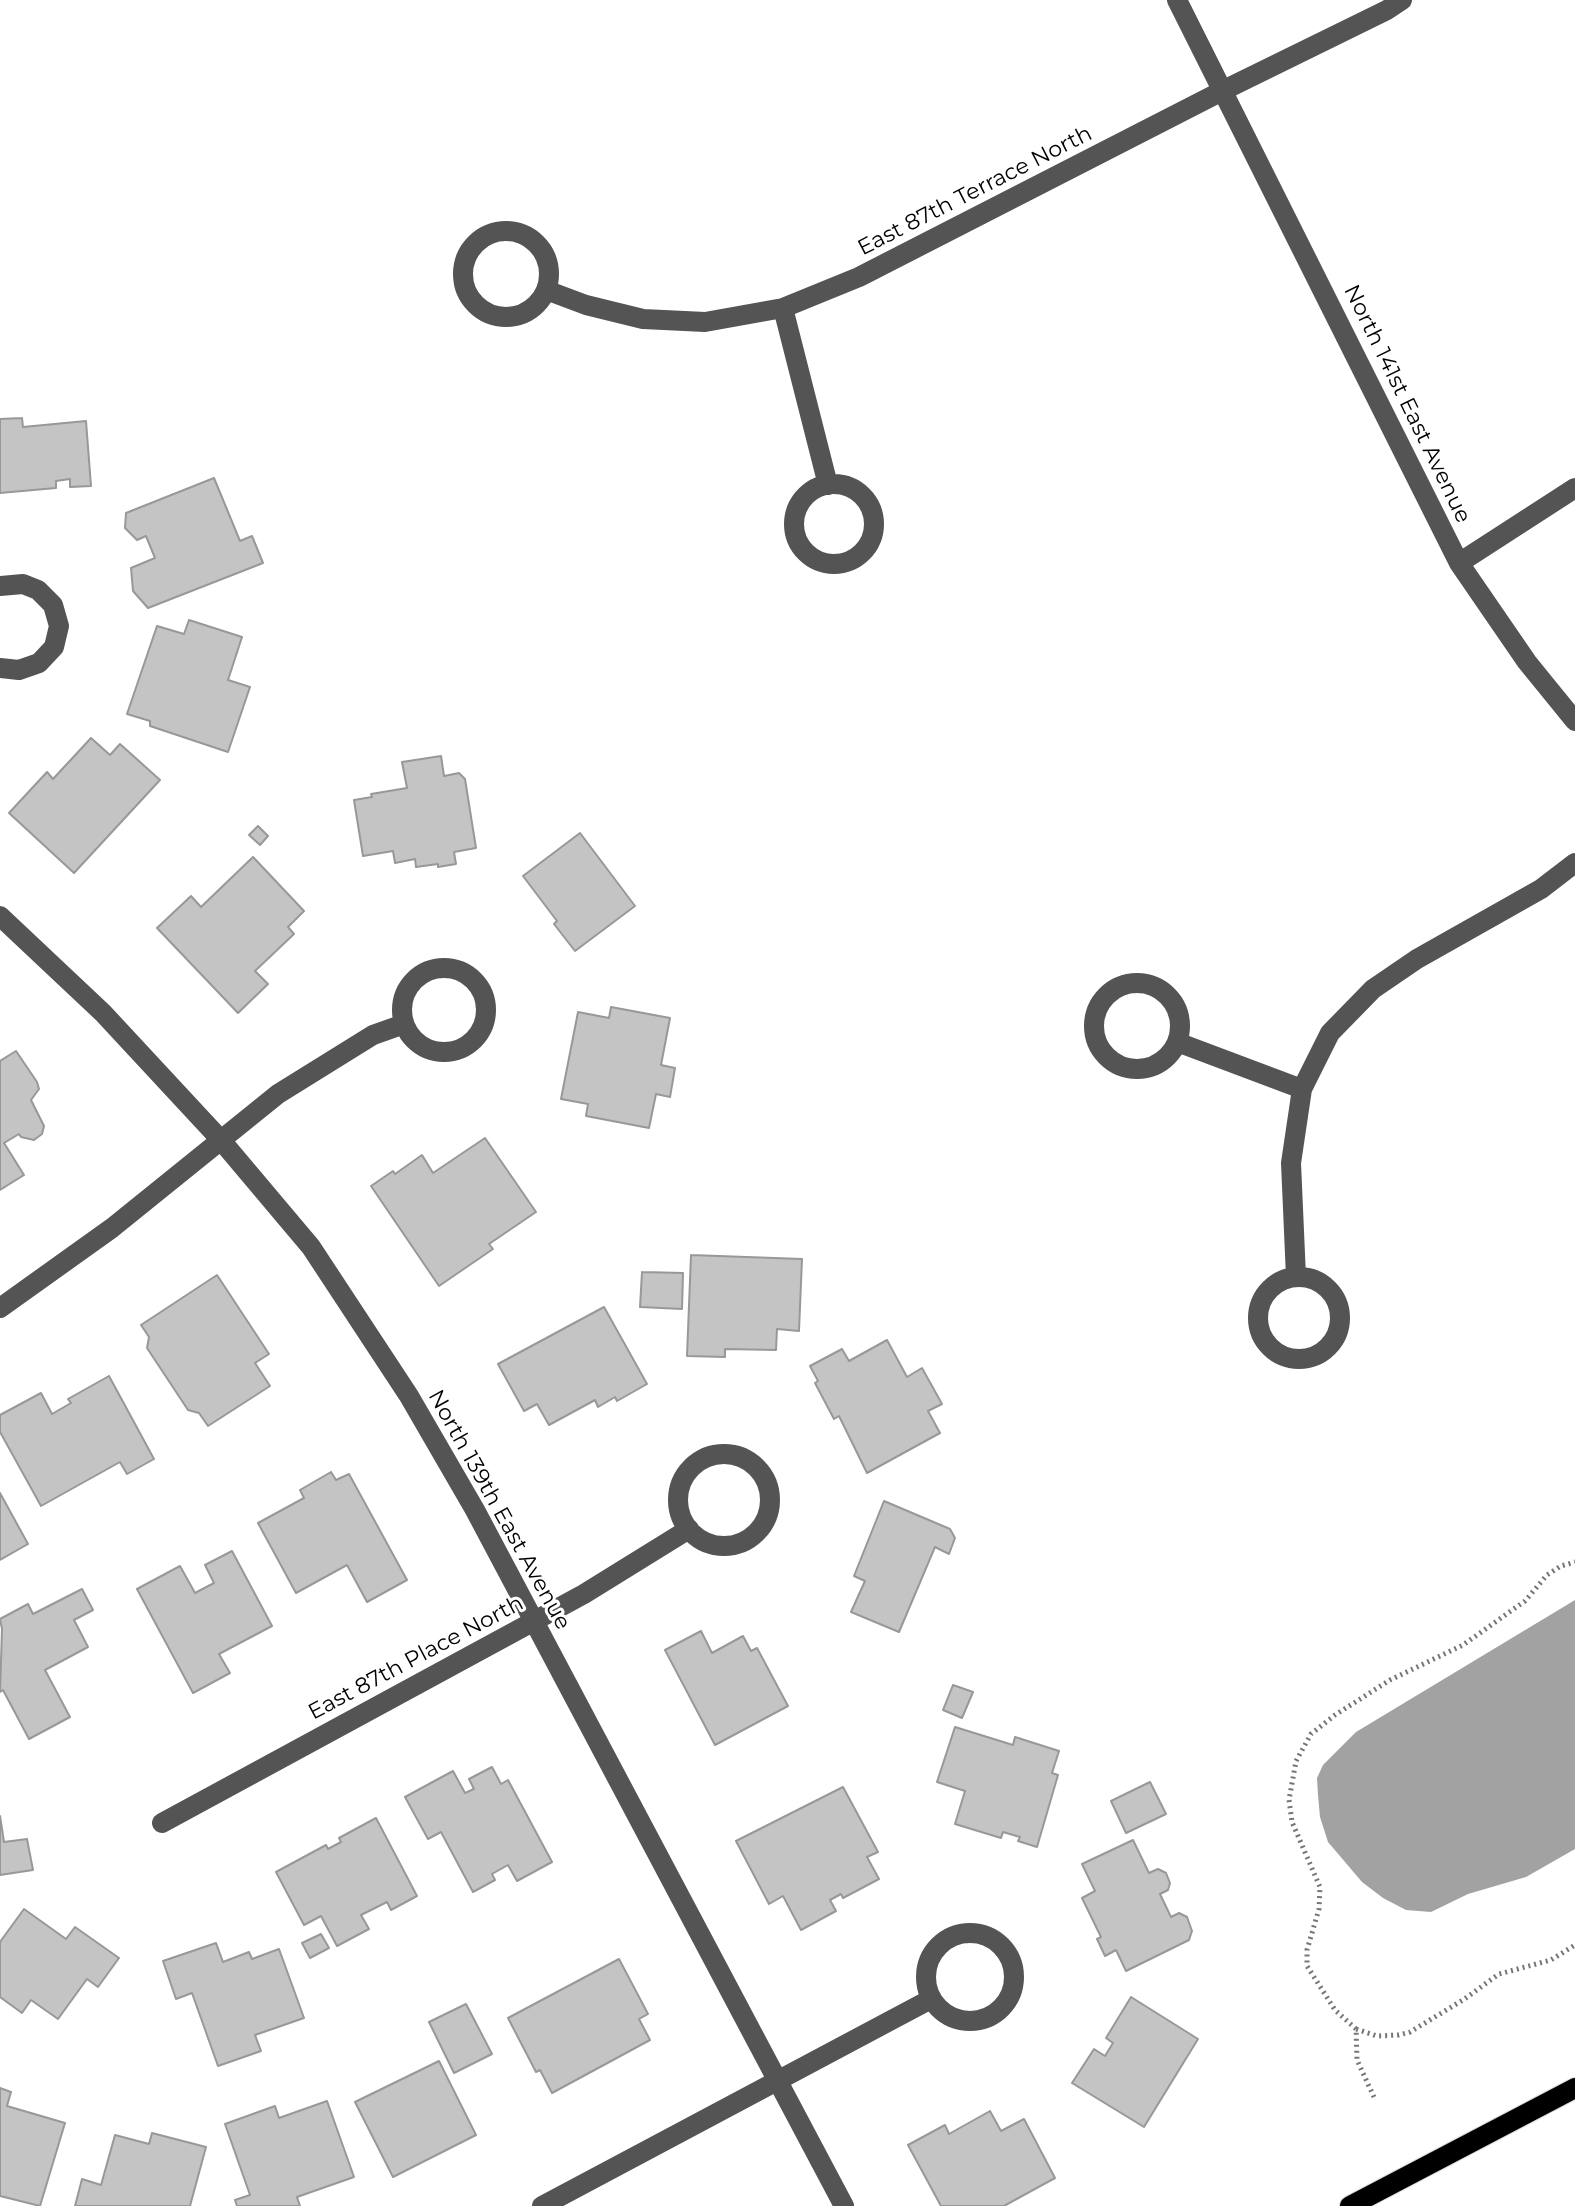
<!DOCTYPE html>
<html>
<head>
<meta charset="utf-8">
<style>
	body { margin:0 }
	canvas { display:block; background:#fff }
</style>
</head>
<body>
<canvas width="1575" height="2206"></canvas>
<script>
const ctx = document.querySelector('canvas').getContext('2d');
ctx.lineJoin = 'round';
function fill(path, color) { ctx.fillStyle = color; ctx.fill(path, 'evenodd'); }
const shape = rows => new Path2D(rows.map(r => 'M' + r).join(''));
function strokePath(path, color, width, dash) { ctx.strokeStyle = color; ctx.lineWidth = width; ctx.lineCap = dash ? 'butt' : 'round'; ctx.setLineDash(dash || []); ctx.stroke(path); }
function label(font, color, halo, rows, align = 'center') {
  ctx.font = font + ' Montserrat,sans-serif'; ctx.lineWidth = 6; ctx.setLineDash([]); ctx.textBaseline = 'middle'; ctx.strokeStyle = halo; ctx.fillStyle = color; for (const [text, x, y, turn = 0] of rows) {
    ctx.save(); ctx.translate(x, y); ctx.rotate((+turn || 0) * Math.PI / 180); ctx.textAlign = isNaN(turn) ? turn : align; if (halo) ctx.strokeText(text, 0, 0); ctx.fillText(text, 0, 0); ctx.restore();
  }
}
fill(shape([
	[1575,1600,1575,1849,1526,1877,1468,1894,1431,1912,1406,1910,1383,1898,1362,1882,1328,1842,1320,1817,1318,1795,1317,1778,1323,1765,1356,1732]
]), '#a2a2a2');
const building = shape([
	[22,418,23,427,86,421,91,486,70,487,70,479,56,481,56,488,0,493,0,419,22,418],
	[214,478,240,541,252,536,263,563,148,608,133,591,131,568,155,558,146,536,137,540,125,528,126,513,214,478],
	[189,620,242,637,228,680,250,687,228,752,150,726,150,721,127,714,157,626,184,634,189,620],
	[91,738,110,755,120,744,160,780,74,873,9,813,47,772,53,779,91,738],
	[441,756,444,776,459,773,465,779,476,848,454,852,456,864,438,867,438,864,416,867,415,859,395,863,393,851,363,856,354,800,372,797,371,794,407,788,402,762,441,756],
	[258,826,268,836,260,845,249,835,258,826],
	[580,833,635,906,575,951,554,924,557,921,523,876,580,833],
	[253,857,304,911,288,927,294,934,255,971,268,984,238,1013,157,928,191,896,201,907,253,857],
	[611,1007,670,1018,661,1065,675,1068,670,1097,656,1094,649,1128,586,1116,588,1104,561,1099,578,1012,609,1018,611,1007],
	[16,1051,37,1082,39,1089,31,1100,44,1126,42,1134,34,1140,21,1137,19,1134,4,1143,24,1175,0,1190,0,1061,16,1051],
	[485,1138,536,1212,489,1244,493,1249,439,1286,371,1186,393,1171,395,1174,422,1155,433,1173,485,1138],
	[691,1255,802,1259,799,1331,777,1329,776,1350,725,1349,725,1357,687,1356,691,1255],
	[642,1272,683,1273,682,1309,640,1307,642,1272],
	[217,1275,269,1354,255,1363,270,1386,208,1426,199,1413,188,1410,147,1348,149,1337,141,1325,217,1275],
	[604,1307,647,1384,617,1401,615,1397,598,1407,595,1400,549,1425,537,1404,524,1411,498,1364,604,1307],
	[887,1340,907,1377,922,1368,942,1404,928,1411,940,1433,867,1473,839,1416,834,1419,815,1383,818,1381,810,1366,842,1349,849,1361,887,1340],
	[109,1376,154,1459,127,1474,120,1462,41,1506,0,1432,0,1415,41,1393,52,1414,71,1403,68,1399,109,1376],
	[331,1472,336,1480,349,1474,407,1580,367,1602,347,1565,296,1593,258,1523,304,1498,300,1490,331,1472],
	[0,1493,28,1544,0,1560,0,1493],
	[884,1501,950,1529,955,1538,949,1554,935,1547,899,1632,851,1612,865,1581,854,1576,884,1501],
	[232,1551,272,1626,219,1654,230,1673,193,1693,137,1589,180,1566,195,1593,214,1583,205,1565,232,1551],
	[82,1589,93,1610,74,1620,88,1647,45,1670,70,1717,29,1739,3,1690,0,1692,2,1629,0,1619,28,1604,33,1614,82,1589],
	[701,1631,712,1653,743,1636,751,1651,757,1648,788,1706,715,1745,665,1650,701,1631],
	[953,1685,973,1692,962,1718,943,1710,953,1685],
	[955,1727,1013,1745,1015,1737,1059,1751,1052,1773,1058,1775,1037,1847,1018,1841,1020,1837,1003,1832,1001,1838,955,1824,965,1791,937,1782,955,1727],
	[492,1767,501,1784,508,1780,552,1862,517,1881,508,1865,492,1874,495,1880,473,1892,441,1832,428,1839,405,1797,453,1771,465,1793,474,1789,469,1779,492,1767],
	[1150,1782,1166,1814,1126,1833,1111,1801,1150,1782],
	[843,1787,878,1852,867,1857,879,1879,843,1898,841,1894,830,1900,836,1911,801,1930,783,1896,769,1904,736,1841,843,1787],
	[0,1816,4,1842,27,1839,33,1870,0,1875,0,1816],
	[376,1818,417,1896,391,1910,387,1902,361,1915,369,1929,337,1946,321,1916,304,1925,276,1872,326,1845,328,1849,341,1842,339,1838,376,1818],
	[1133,1840,1149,1873,1158,1869,1166,1873,1170,1883,1168,1890,1160,1894,1171,1917,1179,1913,1187,1917,1192,1931,1189,1940,1126,1971,1116,1950,1105,1956,1097,1939,1101,1937,1082,1898,1095,1891,1082,1864,1133,1840],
	[24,1909,66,1939,75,1927,119,1958,98,1987,87,1979,58,2019,31,2000,22,2013,0,1997,0,1942,24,1909],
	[321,1934,329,1948,310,1958,302,1943,321,1934],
	[216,1943,223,1962,249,1952,252,1959,279,1949,304,2018,255,2035,261,2051,218,2066,192,1993,176,1999,163,1961,216,1943],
	[619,1959,648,2014,639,2019,650,2040,552,2093,540,2070,536,2072,508,2018,619,1959],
	[1131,1997,1198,2039,1144,2127,1072,2083,1094,2049,1105,2056,1113,2043,1106,2038,1131,1997],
	[466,2004,492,2054,454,2073,429,2022,466,2004],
	[439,2061,476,2135,393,2177,355,2102,439,2061],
	[0,2088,11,2092,7,2106,65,2123,40,2206,0,2196,0,2088],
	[327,2101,354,2177,297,2197,300,2206,237,2206,235,2200,250,2195,225,2124,275,2106,279,2118,327,2101],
	[990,2111,1001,2131,1024,2119,1055,2178,1004,2206,941,2206,908,2145,945,2125,949,2134,990,2111],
	[152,2133,206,2147,190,2206,75,2206,82,2179,101,2185,115,2135,149,2144,152,2133]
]);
fill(building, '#c4c4c4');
strokePath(building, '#989898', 2);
const major = shape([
	[1350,2206,1575,2088]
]);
strokePath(major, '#dbdbdb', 22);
strokePath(shape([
	[1356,2029,1335,2010,1307,1966,1307,1950,1319,1909,1320,1887,1292,1822,1289,1800,1296,1761,1311,1734,1335,1715,1390,1680,1463,1645,1525,1601,1547,1575,1561,1566,1575,1562],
	[1374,2097,1357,2060,1356,2029,1377,2036,1399,2035,1410,2032,1463,2000,1499,1974,1551,1960,1575,1945]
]), '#767676', 5, [2, 4]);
strokePath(shape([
	[1177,0,1459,563,1527,662,1575,721],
	'463 274a43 43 0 1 1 86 0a43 43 0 1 1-86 0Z',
	[546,290,586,305,643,319,705,322,783,308,859,277,1224,90,1387,10,1402,0],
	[783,308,828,485],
	'794 524a40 40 0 1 1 80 0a40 40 0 1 1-80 0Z',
	[1459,563,1575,488],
	[0,586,23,584,38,590,53,605,59,626,54,647,39,663,19,670,0,668],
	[0,916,103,1013,220,1139,311,1247,409,1396,475,1510,844,2206],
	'402 1010a42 42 0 1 1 84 0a42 42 0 1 1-84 0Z',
	'1094 1026a43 43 0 1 1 86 0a43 43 0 1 1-86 0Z',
	[1177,1042,1302,1089],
	'1258 1318a41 41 0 1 1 82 0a41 41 0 1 1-82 0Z',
	[1296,1277,1291,1163,1302,1089,1330,1033,1373,989,1417,959,1541,889,1575,863],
	[0,1308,112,1228,278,1094,373,1035,404,1024],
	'678 1500a46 46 0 1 1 92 0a46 46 0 1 1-92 0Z',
	[162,1823,584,1594,689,1529],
	'926 1977a44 44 0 1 1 88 0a44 44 0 1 1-88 0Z',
	[542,2206,931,1999]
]), '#545454', 20);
strokePath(major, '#000', 20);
label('22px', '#000', '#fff', [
	["East 87th Terrace North",975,191,-27],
	["North 141st East Avenue",1407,404,64],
	["North 139th East Avenue",499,1510,61],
	["East 87th Place North",416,1658,-28]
]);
</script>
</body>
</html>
